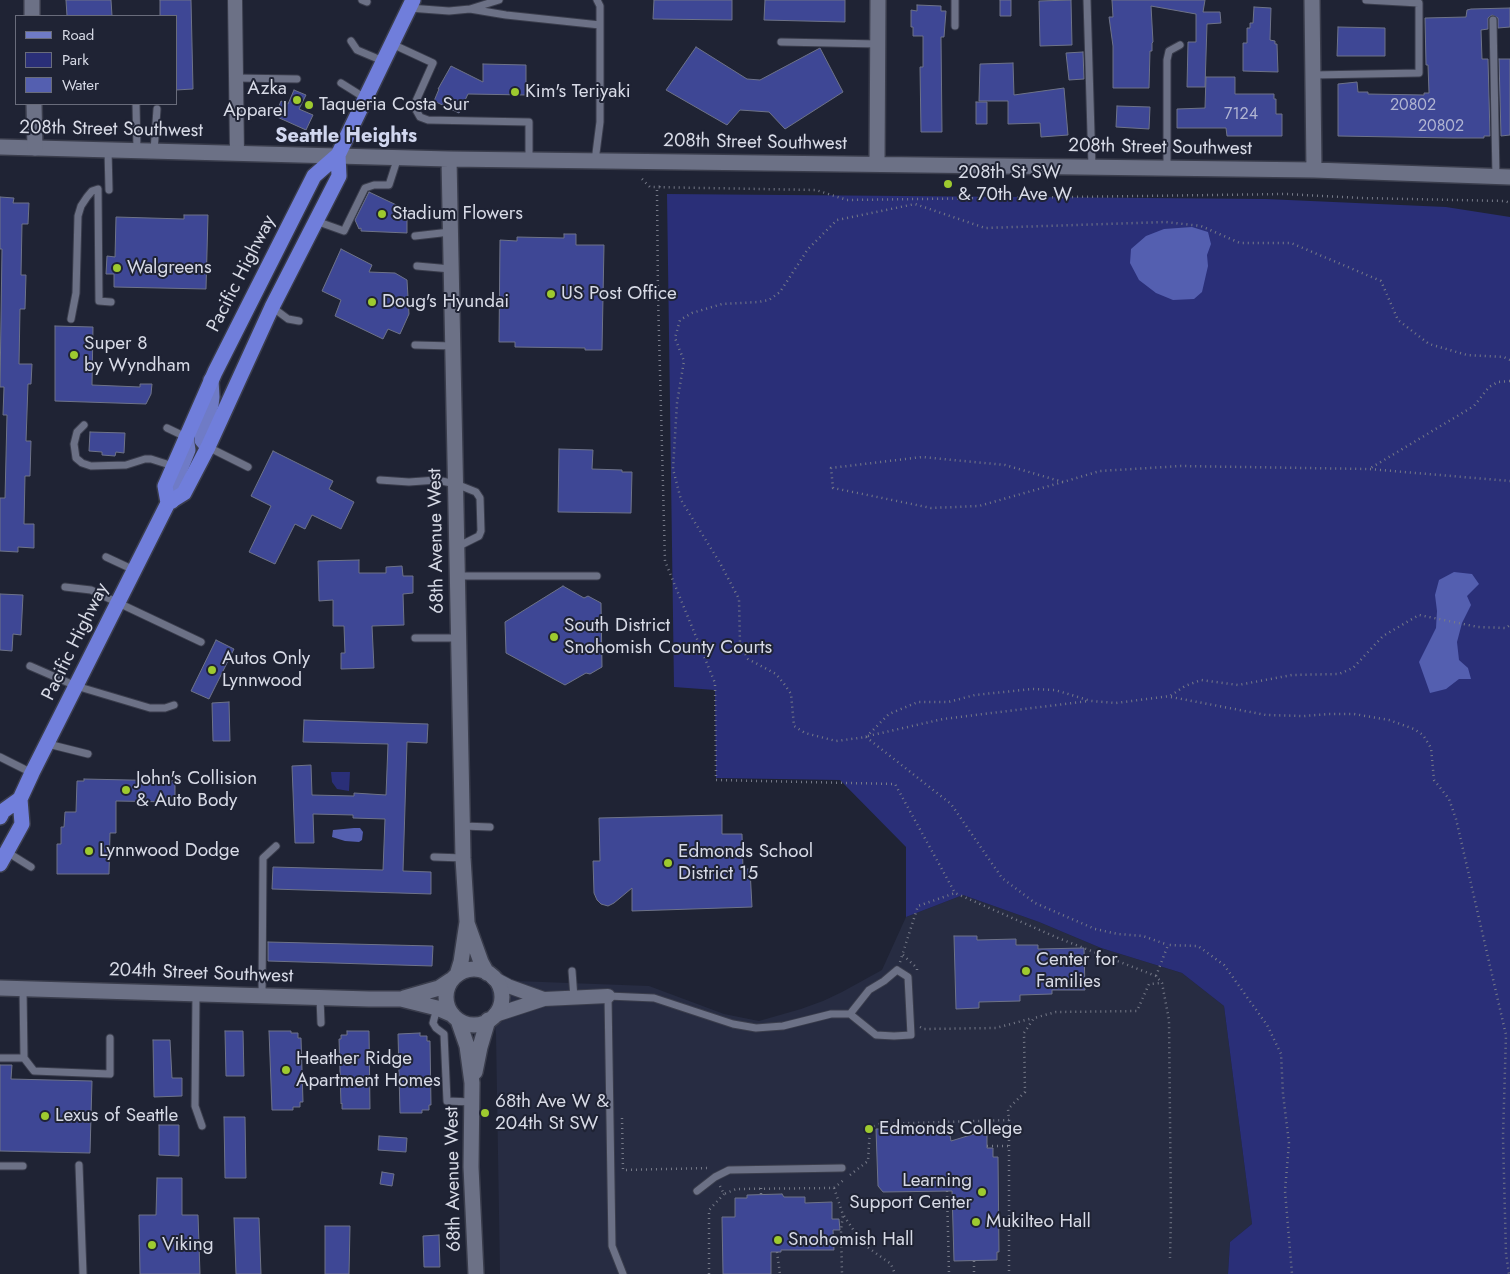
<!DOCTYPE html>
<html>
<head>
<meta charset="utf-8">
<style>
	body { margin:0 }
	#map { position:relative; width:1510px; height:1274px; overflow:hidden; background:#1f2334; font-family:Jost,sans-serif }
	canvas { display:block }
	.legend { position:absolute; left:15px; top:15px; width:162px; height:90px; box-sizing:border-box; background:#1f2334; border:1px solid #696c7b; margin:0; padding:6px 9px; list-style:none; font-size:15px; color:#d7dae6 }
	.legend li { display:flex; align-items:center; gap:10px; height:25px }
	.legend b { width:25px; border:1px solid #696c7b }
</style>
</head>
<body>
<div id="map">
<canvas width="1510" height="1274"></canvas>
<ul class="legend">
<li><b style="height:6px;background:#6f7bc6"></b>Road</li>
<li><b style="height:14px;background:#2a2f78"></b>Park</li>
<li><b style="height:14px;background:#545fb0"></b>Water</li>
</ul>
</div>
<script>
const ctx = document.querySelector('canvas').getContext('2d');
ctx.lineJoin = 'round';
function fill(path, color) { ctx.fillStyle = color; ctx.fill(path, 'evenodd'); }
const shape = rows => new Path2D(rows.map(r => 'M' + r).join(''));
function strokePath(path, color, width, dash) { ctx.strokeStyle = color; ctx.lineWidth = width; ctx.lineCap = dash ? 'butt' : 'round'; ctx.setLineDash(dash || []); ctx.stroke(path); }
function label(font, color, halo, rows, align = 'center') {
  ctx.font = font + ' Jost,sans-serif'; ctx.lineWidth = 4; ctx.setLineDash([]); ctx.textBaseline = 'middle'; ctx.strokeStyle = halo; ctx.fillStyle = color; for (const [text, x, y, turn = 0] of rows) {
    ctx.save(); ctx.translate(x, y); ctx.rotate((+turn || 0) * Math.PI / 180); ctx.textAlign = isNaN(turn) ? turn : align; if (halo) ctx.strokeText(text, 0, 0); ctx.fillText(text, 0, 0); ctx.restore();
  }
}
fill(shape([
	[963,895,1039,922,1101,948,1182,973,1224,1006,1252,1224,1230,1242,1228,1274,500,1274,496,1034,490,980,649,986,724,1014,759,1021,801,1009,823,1001,842,992,882,970,906,917]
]), '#272c42');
fill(shape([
	[667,194,1266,199,1446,207,1510,217,1510,1274,1228,1274,1230,1242,1252,1224,1224,1006,1182,973,1101,948,1039,922,963,895,906,917,906,847,840,780,716,778,715,690,674,687],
	[331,772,350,772,349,791,337,789,332,782]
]), '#2a2f78');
fill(shape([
	[1192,227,1208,232,1211,244,1207,255,1208,266,1202,292,1194,299,1173,300,1156,293,1139,280,1130,263,1131,249,1146,236,1164,229],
	[1454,572,1472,574,1479,584,1467,596,1471,605,1462,623,1457,642,1459,660,1468,668,1471,679,1459,679,1446,689,1430,693,1419,662,1436,628,1437,611,1435,595,1439,580],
	[354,828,360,828,363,832,362,840,359,842,345,841,332,837,333,830]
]), '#545fb0');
const building = shape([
	[66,0,111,0,112,16,67,16,66,0],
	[160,0,191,0,193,89,176,90,176,16,160,16,160,0],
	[654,0,732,0,732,20,653,19,654,0],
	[765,0,845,0,845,22,764,20,765,0],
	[1000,0,1011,0,1011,16,1000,16,1000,0],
	[1071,0,1072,45,1040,46,1039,1,1071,0],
	[1112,0,1205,0,1203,12,1220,12,1221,23,1207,24,1205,87,1187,87,1188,42,1196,42,1196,14,1151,6,1153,42,1152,43,1152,51,1150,51,1149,88,1113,88,1113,46,1109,17,1113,17,1112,0],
	[917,5,941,6,941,11,946,11,944,37,941,37,942,132,921,132,920,67,923,67,923,36,913,36,913,27,911,27,911,10,917,11,917,5],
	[1254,7,1271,8,1270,40,1275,41,1275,44,1277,44,1278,72,1243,71,1243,43,1247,43,1247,28,1250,28,1250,23,1253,23,1254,7],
	[1510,8,1510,27,1498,28,1498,18,1492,15,1488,18,1488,29,1481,30,1482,59,1488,59,1490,136,1484,136,1484,138,1453,138,1338,136,1338,84,1357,82,1358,92,1368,92,1368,94,1424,95,1424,93,1429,93,1428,65,1426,65,1425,18,1466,17,1467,10,1471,9,1510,8],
	[1338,27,1385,28,1385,56,1337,56,1338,27],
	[696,47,747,79,760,80,820,48,843,92,785,129,769,112,740,110,727,125,666,90,696,47],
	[1083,52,1084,79,1069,80,1066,53,1083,52],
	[1499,59,1510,59,1510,135,1501,136,1499,59],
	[1013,63,1014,95,1064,88,1068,135,1041,137,1040,123,1008,124,1008,101,979,101,980,64,1013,63],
	[483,64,526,65,526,95,468,94,459,113,434,101,439,89,438,89,451,66,483,82,483,64],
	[1206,77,1235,77,1235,94,1274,94,1274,99,1276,99,1276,114,1282,114,1282,136,1227,136,1226,128,1177,128,1177,109,1205,108,1206,77],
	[294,90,306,95,299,109,313,115,306,130,275,116,281,101,288,104,294,90],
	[976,102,987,102,987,124,976,124,976,102],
	[1117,106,1150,107,1149,129,1116,127,1117,106],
	[369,192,407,210,407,233,361,231,361,228,359,229,355,220,369,192],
	[0,197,14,198,13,203,29,203,28,224,22,224,21,275,26,275,25,309,20,309,19,364,32,364,31,384,28,384,26,441,31,441,30,476,25,476,24,524,34,524,34,548,18,547,18,552,0,551,0,498,5,498,7,415,3,415,4,387,0,387,2,249,0,249,0,197],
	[184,215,208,215,206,289,114,287,114,274,106,274,107,256,115,257,116,217,184,219,184,215],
	[564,234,576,234,576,245,604,245,602,350,585,350,585,348,515,347,515,342,499,342,500,240,517,241,517,237,564,238,564,234],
	[341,249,372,265,369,272,395,273,407,280,409,314,400,334,388,329,383,339,335,316,341,300,322,291,341,249],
	[55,326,93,327,92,385,140,387,140,384,152,384,151,394,146,404,55,401,55,326],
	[90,432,125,433,124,453,116,452,115,456,102,455,102,452,89,451,90,432],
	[559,449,593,450,592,469,622,470,622,472,632,472,631,513,558,512,559,449],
	[273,451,333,481,329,489,354,502,341,529,312,515,305,529,295,524,275,564,249,552,271,506,251,496,273,451],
	[359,560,359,573,386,573,386,567,402,566,403,576,413,576,413,593,403,594,404,625,372,626,374,668,341,669,341,653,345,653,344,626,333,626,333,600,319,601,318,561,359,560],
	[563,586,584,598,588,596,601,603,602,667,590,674,586,673,565,685,506,653,505,622,563,586],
	[0,594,23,595,21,635,13,634,12,651,0,650,0,594],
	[216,640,234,649,209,699,191,691,216,640],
	[229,702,230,741,213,741,212,703,229,702],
	[304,720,428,724,427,743,407,742,403,871,431,872,431,894,272,889,273,867,383,870,385,819,353,818,353,815,313,814,314,843,295,843,292,766,311,765,312,795,354,796,354,793,386,795,388,744,303,742,304,720],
	[84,779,175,781,175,802,116,801,116,833,110,833,109,874,57,874,57,844,61,844,61,827,64,827,65,812,76,812,77,781,84,781,84,779],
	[722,815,722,834,742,834,743,869,750,869,752,907,632,911,632,888,614,903,608,906,601,904,597,900,594,893,593,861,600,861,599,818,722,815],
	[954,936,977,936,977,940,1016,939,1016,945,1038,945,1038,949,1084,948,1085,990,1052,990,1052,994,1020,995,1020,1001,979,1002,979,1008,956,1009,954,936],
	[268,942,433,946,432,966,268,961,268,942],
	[225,1031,243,1031,244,1076,226,1076,225,1031],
	[269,1031,291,1031,291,1033,298,1033,298,1038,301,1038,303,1102,300,1102,300,1107,293,1107,293,1110,272,1110,269,1031],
	[347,1031,369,1031,370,1109,342,1109,342,1103,341,1104,339,1039,341,1039,341,1035,347,1035,347,1031],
	[420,1033,420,1036,427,1036,427,1041,430,1041,431,1105,429,1105,429,1110,422,1110,422,1113,400,1113,398,1034,420,1033],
	[153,1040,170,1040,172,1078,182,1078,182,1096,154,1097,153,1040],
	[0,1065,12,1065,11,1079,92,1081,90,1153,0,1151,0,1065],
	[224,1117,245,1117,246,1178,225,1178,224,1117],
	[159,1125,179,1125,179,1156,159,1155,159,1125],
	[941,1128,940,1133,949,1130,951,1141,987,1130,987,1148,993,1148,993,1157,998,1157,999,1252,997,1252,997,1260,954,1261,952,1191,883,1192,878,1186,876,1129,941,1128],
	[379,1136,407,1138,406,1152,378,1150,379,1136],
	[382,1172,394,1174,392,1186,380,1184,382,1172],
	[157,1178,182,1178,182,1215,198,1215,200,1274,140,1274,139,1215,156,1215,157,1178],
	[782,1194,784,1197,805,1197,805,1203,832,1202,832,1219,839,1219,840,1230,833,1230,834,1250,781,1250,781,1252,771,1252,771,1274,723,1274,722,1217,735,1217,735,1198,747,1198,747,1195,782,1194],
	[234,1218,259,1218,261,1274,236,1274,234,1218],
	[325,1226,350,1226,349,1274,325,1274,325,1226],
	[439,1235,440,1267,424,1267,423,1236,439,1235]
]);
fill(building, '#3e4795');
strokePath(building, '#6e7388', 1);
const service = shape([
	[362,0,367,2],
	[955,0,955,26],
	[1087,0,1092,167],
	[409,8,449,11,470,9,499,0],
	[470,9,506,15,600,25],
	[1493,20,1496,177],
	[351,41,357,50,383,61],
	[781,42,878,44],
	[392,44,433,63,416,101,416,110,420,117,428,120,529,122,529,160],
	[1313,75,1419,73,1419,3,1366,0],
	[236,78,297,79],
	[341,83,365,98],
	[136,104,137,150],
	[108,150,109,190],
	[154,151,157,109],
	[595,161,600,122,600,6,597,0],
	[1167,168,1167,60,1169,51,1180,45],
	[316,221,344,231,365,188,374,185,389,185,398,157],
	[415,236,450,232],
	[417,266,451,269],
	[272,307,288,319,299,321],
	[71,319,76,293,78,216,81,206,87,197,92,191,98,189,99,301,111,302],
	[415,345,453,346],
	[84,425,77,432,74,444,76,458,82,463,91,466,126,465,145,459,151,459,173,466],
	[167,428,186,437],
	[208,447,248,467],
	[380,480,409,482,437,480,456,484,476,492,480,498,481,531,479,536,457,547],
	[106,557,134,570],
	[458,576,597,576],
	[65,587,91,590,201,642],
	[415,638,458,638],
	[30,666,76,686,150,708,165,708,174,705],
	[48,744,88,754],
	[0,757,32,773],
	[463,826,490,827],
	[7,852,31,867],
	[434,857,463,858],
	[897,970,908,977,911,1035,894,1036,876,1035,850,1014,869,990,884,981,897,970],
	[572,971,574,998],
	[23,989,24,1058],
	[196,994,195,1106,202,1126],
	[262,996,263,858,276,846],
	[320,998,321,1023],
	[437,1008,433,1023,436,1028,444,1034,447,1101,472,1102],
	[0,1058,24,1058,34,1071,110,1074,110,1038],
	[79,1165,83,1274],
	[1,1166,23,1166],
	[697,1191,715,1177,729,1170,842,1168],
	[623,1274,612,1246,608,996,654,998,733,1024,756,1028,783,1026,831,1014,850,1014]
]);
const minor = shape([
	[235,0,237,153],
	[493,978,508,986,544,999],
	[495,1015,544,999,608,996]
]);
const tertiary = shape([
	[1312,0,1314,170],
	[0,147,449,159,1314,170,1510,177],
	[449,159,463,858,467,922,461,962,457,975],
	[877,164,878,0],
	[467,923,481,962,487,973],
	'446 997a28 28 0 1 1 56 0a28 28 0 1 1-56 0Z',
	[0,988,369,999,401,999,437,1008,453,1015],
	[404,998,439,988,451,980],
	[458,1020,467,1046,472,1083,471,1167,476,1274],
	[475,1072,480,1047,488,1020]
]);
const secondary = shape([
	[32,0,32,16],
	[34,104,35,148]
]);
const primary = shape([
	[208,447,202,440,202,433,211,405,212,397,211,380],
	[172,501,173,487,188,450,186,437]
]);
const trunk = shape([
	[168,503,165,486,215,372,314,176,338,155,413,0],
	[0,817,3,811,20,799],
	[0,864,22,824,20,799,32,773,168,503,184,493,208,447,272,307,339,176,338,155]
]);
strokePath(service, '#3a3d4c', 9);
strokePath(minor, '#3a3d4c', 16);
strokePath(tertiary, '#3a3d4c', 18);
strokePath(secondary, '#3a3d4c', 18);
strokePath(primary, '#3a3d4c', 18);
strokePath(trunk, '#3a3d4c', 18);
strokePath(shape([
	[642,179,650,187,816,190,847,200,1286,194,1360,198,1505,201,1510,203],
	[660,186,657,190,658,297,665,561,715,683,716,780,895,784,955,893,1058,938,1156,976,1162,983,1169,1020,1171,1214,1170,1258],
	[1510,360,1504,357,1467,355,1429,344,1398,320,1381,281,1291,243,1240,243,1201,226,1166,222,985,228,915,204,837,220,808,249,780,292,769,300,758,302,722,304,692,313,680,320,675,338,684,361,677,403,673,469,681,500,720,563,739,599,740,644,748,659,776,674,785,685,791,694,794,726,805,733,836,741,866,737,889,714,918,702,948,702,975,695,1032,689,1055,690,1091,701,1116,703,1170,696,1185,686,1201,680,1238,685,1292,675,1339,674,1353,668,1383,636,1419,615,1478,627,1506,628,1510,625],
	[1510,381,1498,382,1489,387,1474,406,1369,469,1510,481],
	[1063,482,1005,465,922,457,831,468,833,488,931,508,979,506,1063,482,1100,471,1181,466,1369,469],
	[1171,697,1266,715,1304,716,1329,714,1354,714,1389,720,1414,729,1423,735,1431,748,1434,780,1449,799,1456,819,1506,1035,1503,1137,1506,1254,1509,1274],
	[868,736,943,719,1089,701],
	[866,737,951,804,1002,878,1035,903,1095,929,1118,934,1143,936,1168,945],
	[903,955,917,968,917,972],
	[900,962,918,906,955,893],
	[1156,976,1168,945,1198,946,1224,965,1267,1025,1281,1054,1283,1094,1289,1143,1285,1191,1292,1274],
	[920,1027,924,1029,996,1028,1033,1018],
	[622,1118,623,1170,709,1168,710,1169],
	[1009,1120,1009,1274],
	[987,1146,1009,1146],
	[850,1175,868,1161,870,1128,879,1124,1009,1120,1008,1109,1025,1092,1024,1033,1034,1018,1056,1012,1137,1011,1149,984,1162,983],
	[720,1186,724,1194,736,1189,834,1188,845,1179],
	[761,1188,761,1195],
	[834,1188,843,1215,841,1230,842,1274],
	[947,1191,949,1274],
	[844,1216,863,1244,891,1264,895,1274],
	[777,1252,780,1274],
	[974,1261,974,1274],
	[709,1274,709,1210,724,1194]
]), '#767a88', 2.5, [1, 4]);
strokePath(service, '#6c7186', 7);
strokePath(minor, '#6c7186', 14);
strokePath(tertiary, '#6c7186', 15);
strokePath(secondary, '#6c7186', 15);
strokePath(primary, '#6f7bc6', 15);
strokePath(trunk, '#707edb', 15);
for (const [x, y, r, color] of [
	[515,92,5,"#9eca2f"],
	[297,100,5,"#9eca2f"],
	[309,105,5,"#9eca2f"],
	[948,184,5,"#9eca2f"],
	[382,214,5,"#9eca2f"],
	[117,268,5,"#9eca2f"],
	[551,294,5,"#9eca2f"],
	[372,302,5,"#9eca2f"],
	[74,355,5,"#9eca2f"],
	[554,637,5,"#9eca2f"],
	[212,670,5,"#9eca2f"],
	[126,790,5,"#9eca2f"],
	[89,851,5,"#9eca2f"],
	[668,863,5,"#9eca2f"],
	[1026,971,5,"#9eca2f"],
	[286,1070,5,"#9eca2f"],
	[485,1113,5,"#9eca2f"],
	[45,1116,5,"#9eca2f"],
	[869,1129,5,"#9eca2f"],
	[982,1192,5,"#9eca2f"],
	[976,1222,5,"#9eca2f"],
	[778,1240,5,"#9eca2f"],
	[152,1245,5,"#9eca2f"]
]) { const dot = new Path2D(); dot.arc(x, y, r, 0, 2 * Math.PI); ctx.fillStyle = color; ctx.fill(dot); strokePath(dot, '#1f2334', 2); }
label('16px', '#b1b5d2', null, [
	["20802",1413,106],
	["7124",1241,115],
	["20802",1441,127]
]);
label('19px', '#d7dae6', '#1f2334', [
	["Azka",287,89,"right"],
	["Apparel",287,111,"right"],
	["Kim's Teriyaki",525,92],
	["Taqueria Costa Sur",319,105],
	["208th St SW",958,173],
	["& 70th Ave W",958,195],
	["Stadium Flowers",392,214],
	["Walgreens",127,268],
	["US Post Office",561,294],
	["Doug's Hyundai",382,302],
	["Super 8",84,344],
	["by Wyndham",84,366],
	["South District",564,626],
	["Snohomish County Courts",564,648],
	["Autos Only",222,659],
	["Lynnwood",222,681],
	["John's Collision",136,779],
	["& Auto Body",136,801],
	["Lynnwood Dodge",99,851],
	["Edmonds School",678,852],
	["District 15",678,874],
	["Center for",1036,960],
	["Families",1036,982],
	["Heather Ridge",296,1059],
	["Apartment Homes",296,1081],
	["68th Ave W &",495,1102],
	["204th St SW",495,1124],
	["Lexus of Seattle",55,1116],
	["Edmonds College",879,1129],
	["Learning",972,1181,"right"],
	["Support Center",972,1203,"right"],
	["Mukilteo Hall",986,1222],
	["Snohomish Hall",788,1240],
	["Viking",162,1245]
], 'left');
label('19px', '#d7dae6', '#1f2334', [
	["208th Street Southwest",111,130,1],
	["208th Street Southwest",755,143,1],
	["208th Street Southwest",1160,148,1],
	["Pacific Highway",242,274,-63],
	["68th Avenue West",437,541,-91],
	["Pacific Highway",76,642,-64],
	["204th Street Southwest",201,974,2],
	["68th Avenue West",454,1179,-91]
]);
label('bold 20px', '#d1d7ef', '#1f2334', [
	["Seattle Heights",346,137]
]);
</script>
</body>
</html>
